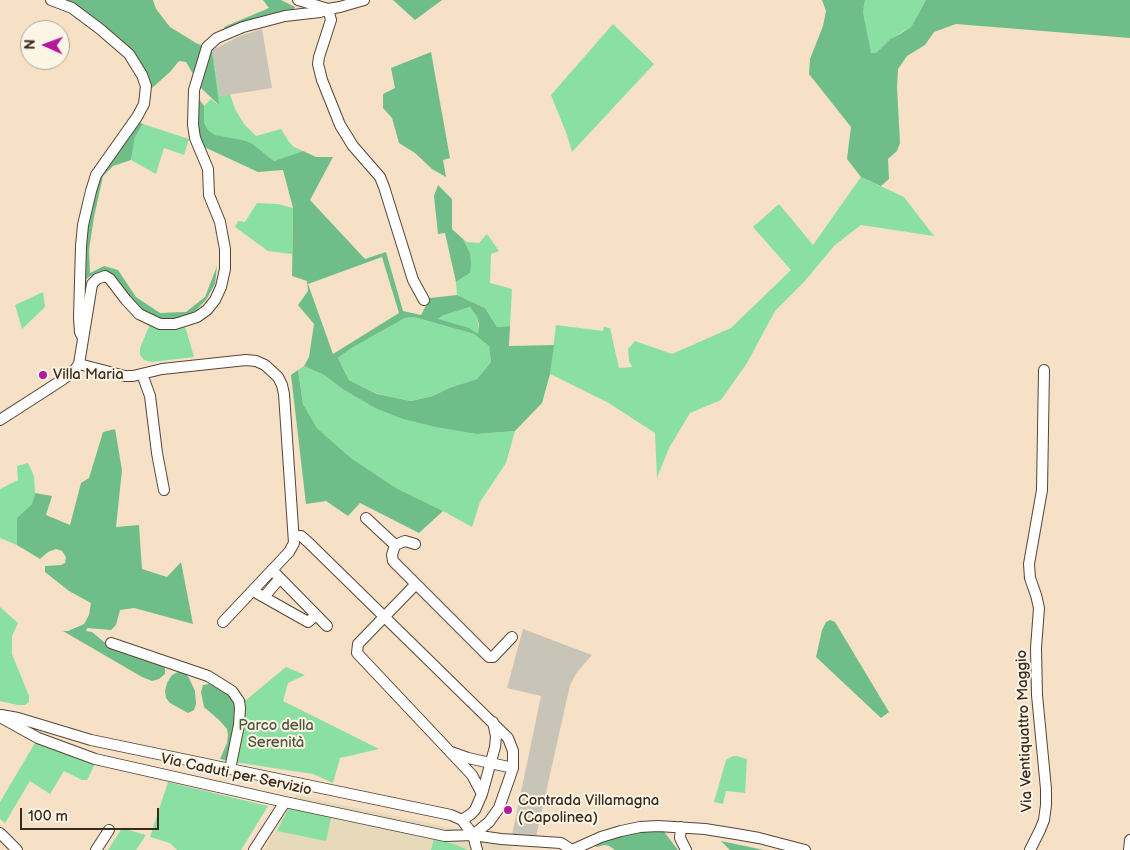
<!DOCTYPE html>
<html>
<head>
<meta charset="utf-8">
<style>
	body { margin:0 }
	#map { position:relative; width:1130px; height:850px; overflow:hidden; background:#f6e0c6; font-family:"Balsamiq Sans",sans-serif }
	canvas { display:block }
	.north { position:absolute; left:20px; top:20px; width:50px; height:50px; box-sizing:border-box; background:#fcf5e5; border:1px solid #afa495; border-radius:50%; rotate:272deg; font-size:14px; font-weight:700; line-height:20px; text-align:center; color:#3b2a1e }
	.north::after { content:''; display:block; margin:auto; width:18px; height:22px; background:#b5179e; clip-path:polygon(50% 0,100% 100%,50% 72%,0 100%) }
	.scale { position:absolute; left:20px; top:808px; width:139px; height:22px; box-sizing:border-box; border:2px solid #3b2a1e; border-top:0; padding-left:6px; font-size:15px; line-height:18px; white-space:nowrap; color:#3b2a1e; -webkit-text-stroke:4px #fcf5e5; paint-order:stroke }
</style>
</head>
<body>
<div id="map">
<canvas width="1130" height="850"></canvas>
<div class="north">N</div>
<div class="scale">100 m</div>
</div>
<script>
const ctx = document.querySelector('canvas').getContext('2d');
ctx.lineJoin = 'round';
function fill(path, color) { ctx.fillStyle = color; ctx.fill(path, 'evenodd'); }
const shape = rows => new Path2D(rows.map(r => 'M' + r).join(''));
function strokePath(path, color, width, dash) { ctx.strokeStyle = color; ctx.lineWidth = width; ctx.lineCap = dash ? 'butt' : 'round'; ctx.setLineDash(dash || []); ctx.stroke(path); }
function label(font, color, halo, rows, align = 'center') {
  ctx.font = font + ' "Balsamiq Sans",sans-serif'; ctx.lineWidth = 4; ctx.setLineDash([]); ctx.textBaseline = 'middle'; ctx.strokeStyle = halo; ctx.fillStyle = color; for (const [text, x, y, turn = 0] of rows) {
    ctx.save(); ctx.translate(x, y); ctx.rotate((+turn || 0) * Math.PI / 180); ctx.textAlign = isNaN(turn) ? turn : align; if (halo) ctx.strokeText(text, 0, 0); ctx.fillText(text, 0, 0); ctx.restore();
  }
}
fill(shape([
	[296,795,452,828,520,836,511,850,264,850]
]), '#e6daba');
fill(shape([
	[262,29,272,88,220,96,212,50,240,36],
	[523,629,592,655,577,672,570,685,536,837,512,835,541,696,507,688]
]), '#c8c4b8');
fill(shape([
	[865,0,926,0,911,27,890,39,876,53,870,53,863,12],
	[613,24,654,64,572,152,567,135,551,95],
	[212,50,220,96,230,94,235,109,244,124,256,136,281,129,289,142,294,147,303,151,274,161,263,153,228,138,215,135,208,130,204,122,204,106,211,99,218,105],
	[143,124,189,139,184,155,164,148,156,174,131,160,135,137],
	[861,177,904,197,934,236,861,225,835,245,804,282,775,311,747,363,721,400,690,413,669,448,657,478,655,433,607,402,550,374,556,325,603,331,604,327,610,328,619,368,632,367,629,361,628,349,635,341,672,354,731,328,791,270,753,227,779,204,813,245],
	[257,203,278,204,293,208,292,254,268,251,235,227,238,221,245,222],
	[487,234,499,251,491,254,490,283,512,289,510,326,497,327,485,308,457,295,456,282,470,273,470,253,463,239,467,242,479,243],
	[43,292,45,307,22,329,15,305],
	[470,307,477,317,479,331,478,334,437,320,444,315],
	[414,317,474,334,489,346,491,362,477,379,449,388,433,396,411,401,378,394,349,380,338,358,350,349,405,318],
	[150,324,163,329,174,330,185,326,194,357,152,362,144,360,140,355,140,348],
	[304,366,324,375,344,390,375,408,477,434,515,431,506,463,480,502,472,527,443,511,396,488,351,458,317,428,303,404,298,370],
	[28,463,34,476,35,493,32,504,17,518,17,545,0,538,0,489,18,480,17,466],
	[0,607,18,623,12,636,12,654,29,696,29,702,25,705,17,705,0,701],
	[286,667,305,675,288,683,283,701,379,749,340,758,333,783,313,774,234,762,246,700],
	[35,743,95,764,87,780,82,780,64,771,50,794,30,781,5,823,0,819,0,802],
	[733,756,737,756,747,759,745,793,726,791,723,804,714,802,726,760],
	[168,782,268,806,241,850,177,850,170,843,150,837],
	[290,806,332,814,326,841,277,831],
	[122,828,146,835,136,850,108,850],
	[434,839,454,844,468,850,431,850]
]), '#8ae0a3');
fill(shape([
	[66,0,153,0,156,9,170,27,196,43,212,50,219,105,202,89,186,62,179,61,170,72,152,88,128,48],
	[263,0,281,0,295,7,292,12,226,31,224,27,269,8],
	[393,0,442,0,415,20],
	[822,0,865,0,863,12,871,53,876,53,890,39,900,34,911,27,926,0,1130,0,1130,38,956,24,934,32,925,45,907,56,898,69,897,87,900,143,897,151,888,159,889,179,881,186,861,177,847,159,851,127,809,74,810,59,823,26,826,11],
	[431,52,450,158,443,160,446,177,432,169,415,153,399,143,392,118,383,108,383,94,395,88,391,68],
	[197,96,204,106,204,122,208,130,215,135,242,140,251,143,274,161,303,151,316,157,333,157,310,200,365,259,386,252,403,311,421,315,430,298,457,295,485,308,497,327,510,326,509,346,554,345,550,374,542,403,515,431,477,434,436,427,403,419,375,408,344,390,324,375,304,366,309,357,314,324,298,305,308,291,307,281,292,276,293,208,283,170,258,172,202,146,197,135],
	[382,257,399,313,333,354,308,284],
	[470,307,477,317,479,325,478,334,469,328,438,319,444,315],
	[414,317,474,334,489,346,491,362,477,379,449,388,433,396,411,401,377,394,349,380,338,358,350,349,405,318],
	[139,122,143,124,135,137,131,160,113,166,103,176,94,217,89,250,90,273,104,266,118,270,136,297,160,313,186,312,205,297,217,266,215,284,206,300,195,311,181,318,165,320,153,318,141,311,98,274,90,276,83,282,86,222,100,173],
	[438,185,452,199,452,229,463,239,470,253,471,264,470,273,456,282,445,233,438,234,434,196],
	[298,370,303,404,317,428,351,458,396,488,443,511,419,533,360,503,348,516,326,501,306,504,291,375],
	[115,429,122,470,116,527,139,525,142,569,167,577,181,562,193,624,134,608,120,610,116,625,111,630,87,628,86,631,92,632,104,642,141,654,165,666,165,674,159,679,152,681,142,677,63,631,68,631,84,624,89,615,91,603,69,591,45,572,45,566,61,565,65,563,66,557,62,551,56,549,48,552,40,559,17,545,17,518,32,504,35,493,52,496,46,515,70,525,81,483,89,478,103,432],
	[830,620,835,622,889,712,881,718,816,657,822,630,826,622],
	[178,672,185,672,189,678,195,691,196,704,194,710,188,713,170,703,166,698,165,691,167,683,172,675],
	[209,684,246,700,234,762,220,759,227,743,228,735,227,729,219,720,204,707,201,692,203,685],
	[644,829,662,829,678,850,615,850,609,846,605,845,596,847,597,841],
	[721,841,764,850,730,850]
]), '#6fbe89');
const minor = shape([
	[51,0,72,8,100,29,129,54,142,75,146,86,144,104,137,117,96,175,91,191,83,225,81,246,79,318,80,332,82,336],
	[298,0,328,9],
	[328,9,331,20,319,57,318,64,322,80,340,125,353,146,380,177,384,187,413,280,424,300],
	[79,364,125,376,133,376,162,369,246,360,256,361,265,365,278,377,282,385,284,394,294,543,289,552,223,622],
	[142,374,150,396,157,453,164,490],
	[0,420,62,380,73,372,79,364,92,284,97,279,105,276,110,279,126,300,139,314,160,324,175,324,197,317,207,310,215,300,221,287,225,269,225,249,220,222,209,195,208,169,195,138,193,125,194,90,207,47,217,38,243,27,285,16,320,12,328,9,340,7,364,0],
	[366,518,395,545],
	[295,536,301,536,308,542,508,738,513,751,513,768,499,808,489,822,473,835],
	[415,544,405,541,395,545,392,555,393,561,489,657,493,657,512,637],
	[272,570,327,626],
	[416,584,358,644,357,653,472,775,482,794],
	[253,591,308,622,316,615],
	[264,597,280,578],
	[111,643,208,676,232,691,239,701,240,708,239,725,230,769],
	[1,715,18,718,91,740,451,815,462,820,473,835,477,850],
	[0,717,38,738,95,759,285,802,445,836,473,835,501,839,561,843,572,850],
	[451,752,468,758,513,768],
	[462,820,471,814,475,810,482,794,495,747,496,736,493,722],
	[681,827,680,838,686,850],
	[0,833,17,850],
	[96,850,109,830],
	[254,850,285,802],
	[572,850,601,837,621,831,640,827,658,826,705,829,736,834,759,838,805,850],
	[1030,850,1040,830,1044,820,1046,805,1046,789,1037,695,1036,648,1039,608,1036,595,1030,578,1029,564,1042,490,1044,370],
	[1129,850,1130,840]
]);
strokePath(minor, '#574537', 12);
strokePath(minor, '#fff', 10);
for (const [x, y, r, color] of [
	[43,375,5,"#b5179e"],
	[508,810,5,"#b5179e"]
]) { const dot = new Path2D(); dot.arc(x, y, r, 0, 2 * Math.PI); ctx.fillStyle = color; ctx.fill(dot); strokePath(dot, '#fcf5e5', 2); }
label('15px', '#3b2a1e', '#fcf5e5', [
	["Villa Maria",53,375],
	["Contrada Villamagna",518,801],
	["(Capolinea)",518,818]
], 'left');
label('15px', '#4f583f', '#fcf5e5', [
	["Parco della",276,726],
	["Serenità",276,743]
]);
label('15px', '#3b2a1e', '#fcf5e5', [
	["Via Ventiquattro Maggio",1025,731,-92],
	["Via Caduti per Servizio",236,775,12]
]);
</script>
</body>
</html>
